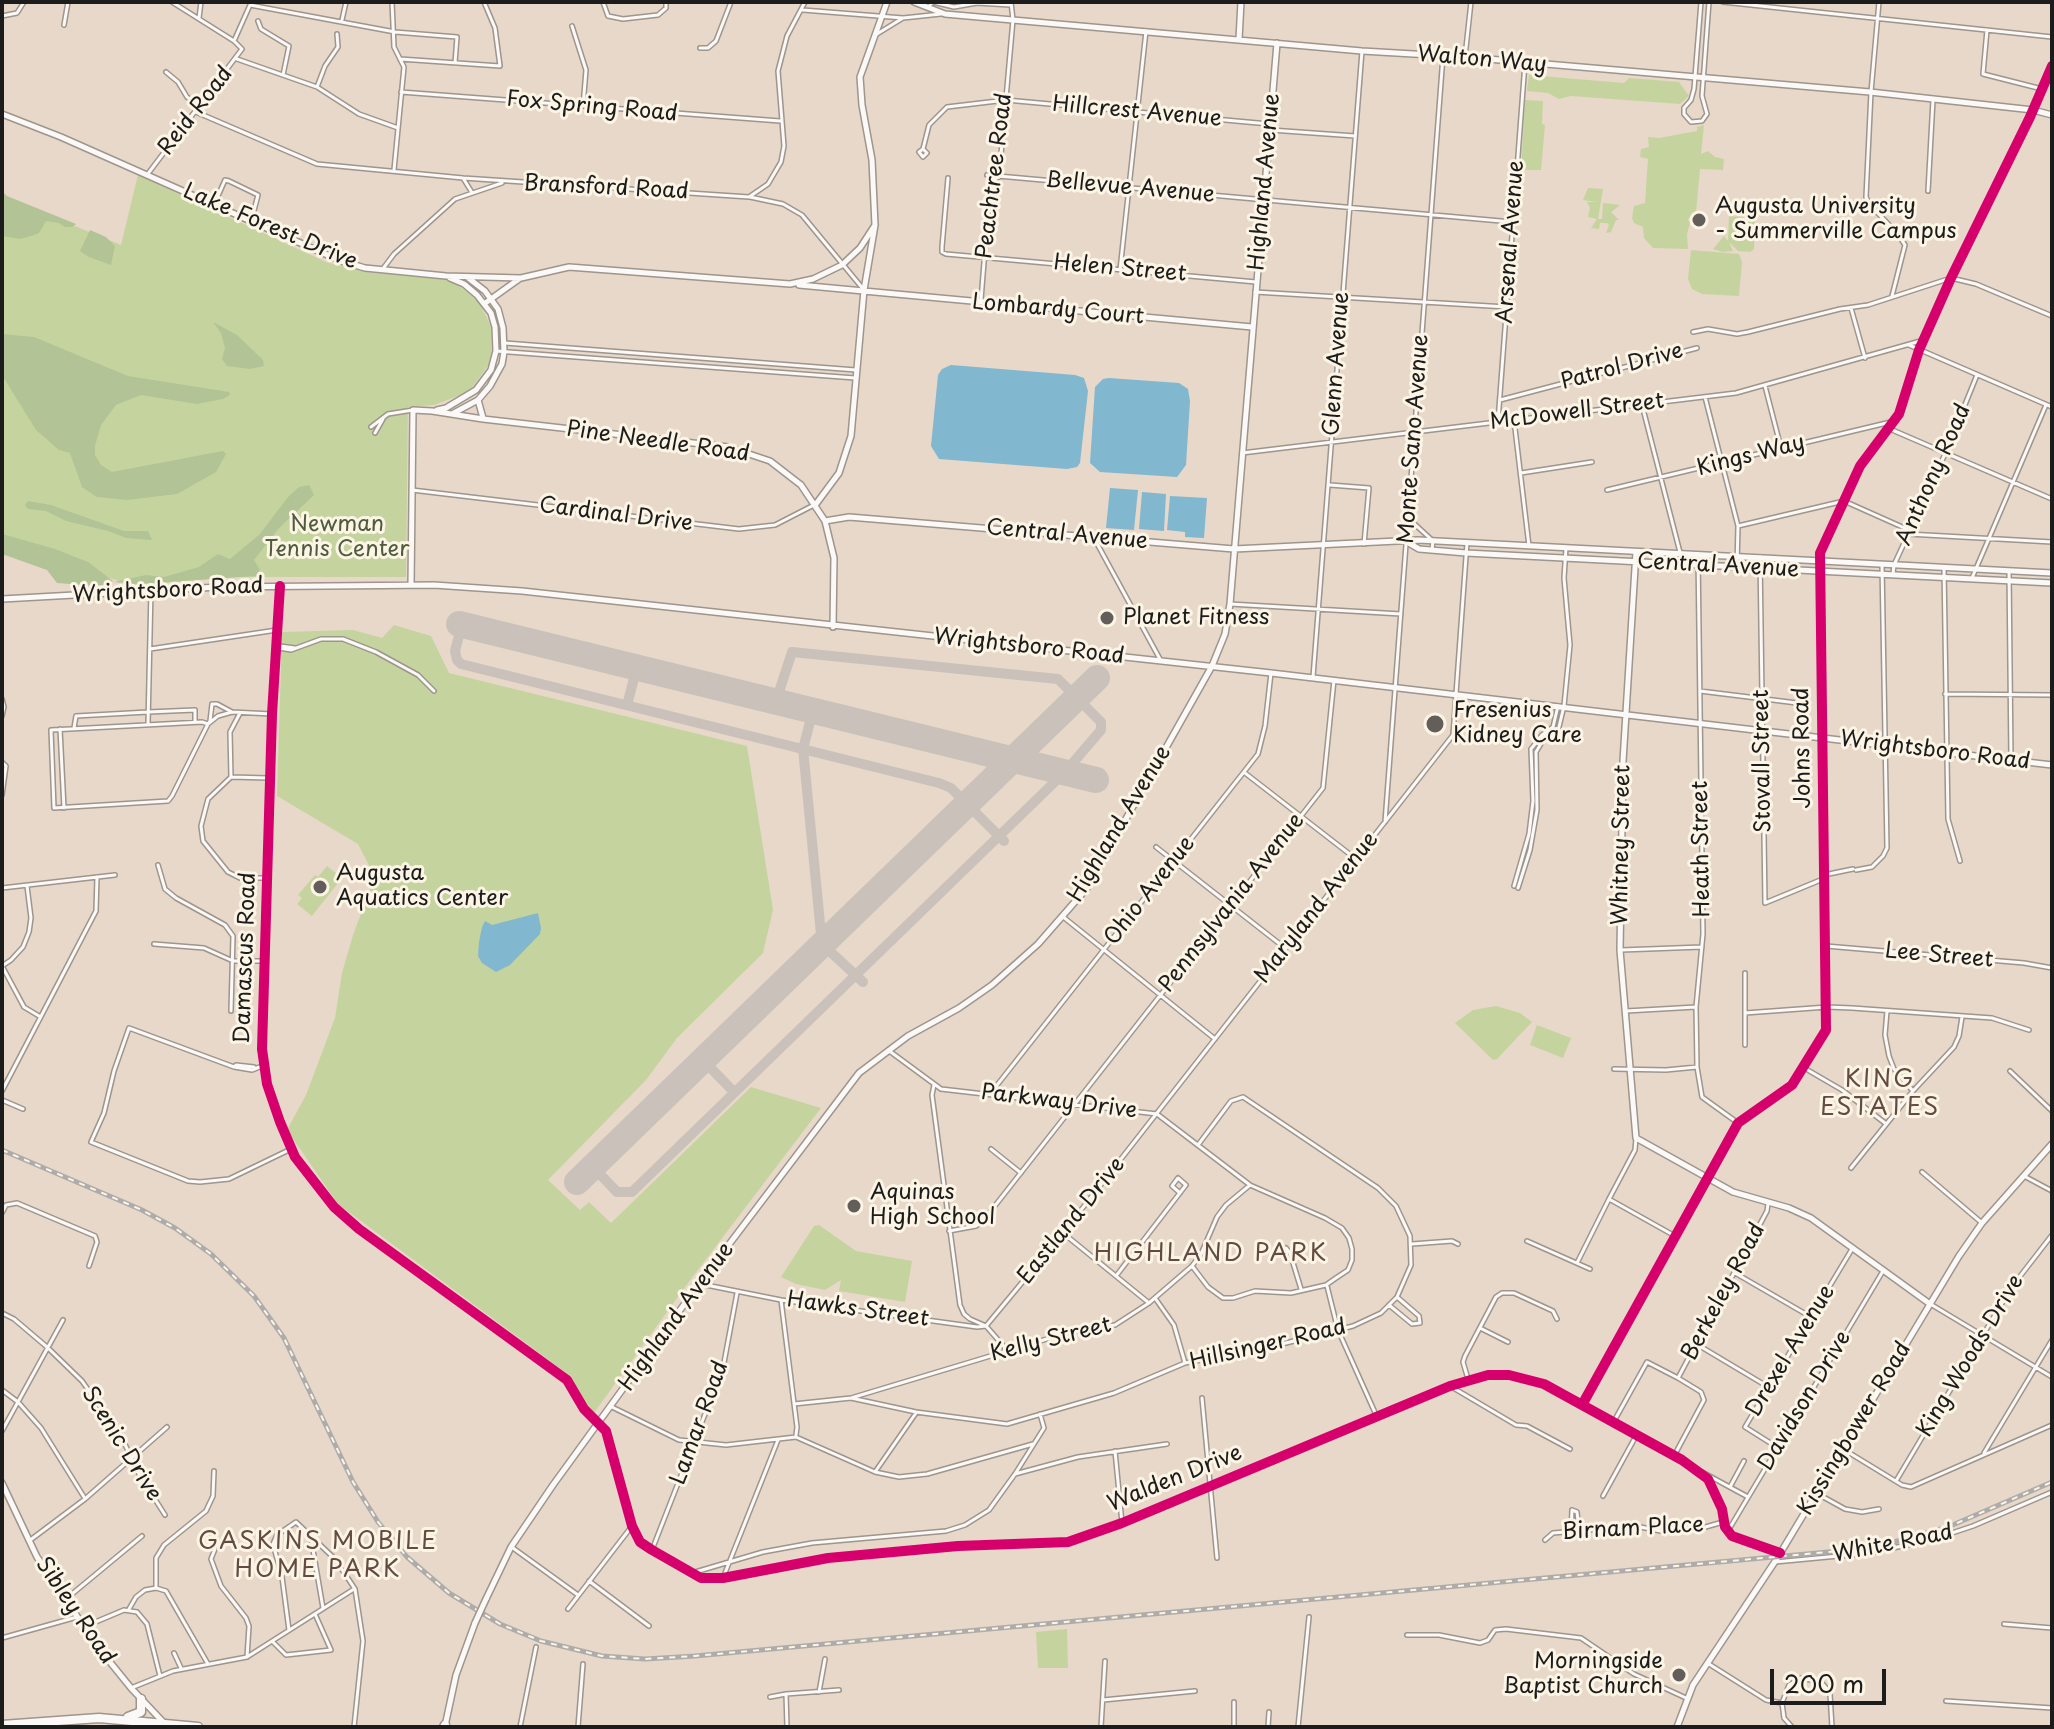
<!DOCTYPE html>
<html>
<head>
<meta charset="utf-8">
<style>
	body { margin:0 }
	#map { position:relative; width:2054px; height:1729px; overflow:hidden; background:#e7d8c9; font-family:"Playpen Sans",sans-serif }
	canvas { display:block }
	.frame { position:absolute; inset:0; border:4px solid #1c1c1c; pointer-events:none }
	.scale { position:absolute; left:1770px; top:1669px; width:116px; height:36px; box-sizing:border-box; border:4px solid #1c1c1c; border-top:0; padding-left:10px; font-size:24px; line-height:28px; white-space:nowrap; color:#1c1c1c; -webkit-text-stroke:6px #fcf5e5; paint-order:stroke }
</style>
</head>
<body>
<div id="map">
<canvas width="2054" height="1729"></canvas>
<div class="frame"></div>
<div class="scale">200 m</div>
</div>
<script>
const ctx = document.querySelector('canvas').getContext('2d');
ctx.lineJoin = 'round';
function fill(path, color) { ctx.fillStyle = color; ctx.fill(path, 'evenodd'); }
const shape = rows => new Path2D(rows.map(r => 'M' + r).join(''));
function strokePath(path, color, width, dash) { ctx.strokeStyle = color; ctx.lineWidth = width; ctx.lineCap = dash ? 'butt' : 'round'; ctx.setLineDash(dash || []); ctx.stroke(path); }
function label(font, color, halo, rows, align = 'center') {
  ctx.font = font + ' "Playpen Sans",sans-serif'; ctx.lineWidth = 6; ctx.setLineDash([]); ctx.textBaseline = 'middle'; ctx.strokeStyle = halo; ctx.fillStyle = color; for (const [text, x, y, turn = 0] of rows) {
    ctx.save(); ctx.translate(x, y); ctx.rotate((+turn || 0) * Math.PI / 180); ctx.textAlign = isNaN(turn) ? turn : align; if (halo) ctx.strokeText(text, 0, 0); ctx.fillText(text, 0, 0); ctx.restore();
  }
}
fill(shape([
	[1529,75,1624,83,1629,78,1679,82,1689,96,1680,104,1571,96,1559,99,1548,93,1527,91],
	[1525,100,1543,101,1542,124,1545,125,1541,170,1521,170],
	[1704,125,1701,154,1708,151,1715,157,1724,159,1723,170,1700,169,1696,212,1688,219,1690,223,1687,234,1688,249,1653,248,1644,238,1643,227,1634,223,1632,218,1634,206,1645,203,1648,159,1640,157,1641,149,1649,147,1648,137,1659,138,1697,131,1697,127],
	[138,175,326,262,366,272,449,280,477,298,491,326,492,360,469,392,434,405,408,407,406,577,231,577,135,586,2,544,2,196,121,245],
	[1588,188,1603,189,1598,219,1602,219,1603,203,1620,205,1611,212,1619,220,1616,220,1611,232,1606,233,1609,225,1607,223,1600,223,1599,229,1591,228,1597,219,1588,217,1590,208,1587,202,1597,202,1583,200],
	[1729,216,1743,217,1747,221,1752,218,1755,222,1754,249,1750,252,1738,251,1729,242,1733,251,1723,252,1713,249,1724,236,1728,241],
	[1691,250,1739,254,1742,262,1739,296,1702,294,1692,289,1688,279],
	[394,625,431,636,449,673,747,746,773,910,763,953,677,1038,646,1080,548,1180,580,1210,589,1202,611,1223,751,1087,821,1108,688,1283,594,1413,583,1402,565,1372,338,1204,287,1130,306,1095,335,1018,342,973,353,935,375,877,358,844,277,796,282,632,353,630,382,638],
	[327,866,342,878,312,916,297,904,302,898,298,895,315,875,318,877],
	[1496,1006,1520,1013,1532,1022,1497,1059,1493,1060,1455,1023,1473,1010],
	[1537,1025,1571,1038,1563,1058,1530,1045],
	[819,1225,856,1251,912,1261,905,1302,839,1291,841,1280,825,1290,796,1284,781,1277,814,1226],
	[1067,1629,1068,1668,1038,1668,1036,1632]
]), '#c5d49e');
fill(shape([
	[2,191,7,196,76,224,72,227,65,227,59,223,46,221,39,233,31,236,20,239,2,236],
	[90,230,106,237,115,246,111,265,89,257,80,251],
	[213,322,237,335,263,360,264,366,250,369,227,366,222,359,225,348,221,333],
	[2,334,34,337,128,376,229,392,230,395,223,399,197,404,141,395,116,405,101,425,95,446,95,455,101,465,112,472,223,451,226,454,216,472,177,494,127,500,97,497,82,487,70,453,59,450,36,430,2,375],
	[309,485,314,495,278,529,254,560,260,570,256,576,138,584,114,582,146,575,164,577,199,567,218,554,230,559,260,534,288,497,299,487],
	[28,501,51,505,124,531,148,531,152,540,126,538,108,531,66,521,46,511,28,509,25,505],
	[2,534,55,549,88,562,113,581,110,584,95,586,57,583,47,570,2,554]
]), '#b2c395');
fill(shape([
	[951,365,1075,375,1084,378,1088,391,1080,463,1077,467,1067,469,939,459,931,446,938,375,942,369],
	[1109,378,1179,383,1188,389,1190,401,1186,465,1177,477,1100,472,1090,463,1095,387,1103,379],
	[1110,488,1138,490,1134,530,1106,528],
	[1142,492,1166,494,1164,531,1139,529],
	[1170,496,1207,498,1204,538,1185,537,1185,532,1167,530],
	[538,913,541,928,540,934,510,965,496,972,482,963,478,956,479,942,482,927,485,921,492,925]
]), '#81b7cf');
strokePath(shape([
	[462,624,455,651,457,660,461,664,939,783,951,788,1004,841],
	[627,705,637,667],
	[813,710,803,749,822,944,863,982],
	[703,1060,733,1091],
	[593,1167,617,1192,632,1192,1065,772,1101,730,1101,722,1058,679,792,652,776,701]
]), '#cac2ba', 10);
strokePath(shape([
	[459,624,1096,780],
	[577,1182,1097,678]
]), '#cac2ba', 26);
const street = shape([
	[172,2,234,41],
	[392,2,394,47,404,67,394,170],
	[603,2,608,16,623,19,658,15,666,8,666,2],
	[1701,2,1694,89,1691,100,1684,108,1684,114,1691,122,1702,121,1707,114,1702,96,1709,2],
	[1723,2,2052,37],
	[1879,2,1871,92,1866,197,1870,205,1897,233,1905,245,1892,296],
	[930,5,933,2,954,7,977,3,1010,5],
	[803,10,903,18],
	[2,16,17,13,24,2],
	[199,18,201,2],
	[342,20,346,2],
	[258,21,261,29,289,46,283,75],
	[64,25,68,2],
	[572,26,586,70,583,106],
	[1987,30,1983,74,2042,89],
	[877,34,903,18,941,14],
	[700,48,708,48,716,41,731,2],
	[1465,57,1471,2],
	[237,59,317,87,359,114,398,128],
	[400,59,500,66,495,28,484,2],
	[166,72,178,82,187,97,200,107],
	[317,87,325,66,338,47,337,34],
	[401,92,780,121],
	[196,112,317,164,463,178,471,191],
	[1271,130,1355,136],
	[923,149,929,125,947,107,1006,100,1269,124],
	[923,149,927,153,923,157,919,152,923,149],
	[147,175,242,49,234,41,250,5,395,32,457,37,455,63],
	[987,175,1512,222],
	[463,178,749,197,768,184,781,162,784,146,778,71,787,36,805,2],
	[948,178,942,247,942,252,946,254,1256,282],
	[1928,191,1933,100],
	[750,197,783,204,802,215,864,290],
	[214,205,225,180,229,181,258,195,251,222],
	[382,270,394,254,455,199,502,183],
	[1120,270,1146,31],
	[1255,292,1507,307],
	[981,300,990,187,993,180,999,177,1013,20,1011,2],
	[1851,308,1865,358],
	[1693,332,1708,329,1737,334,1748,332,1840,309,1868,305,1951,278,1976,284,2052,316],
	[505,343,856,370],
	[1909,345,2052,407],
	[496,351,855,378],
	[1765,386,1781,448],
	[1705,397,1738,526,1737,565],
	[1500,400,1697,348],
	[1642,405,1683,564],
	[1514,420,1529,546],
	[1498,421,1525,63],
	[371,427,388,414,413,410],
	[1890,429,2052,499],
	[375,433,383,419],
	[1242,453,1736,393,1924,340],
	[1521,473,1592,462],
	[1330,485,1369,488,1364,544],
	[412,490,739,529,775,525,812,506],
	[1607,490,1895,421],
	[1408,518,1433,541,1432,550],
	[1738,526,1844,501,1909,530],
	[1908,534,2052,542],
	[1094,538,1161,661],
	[1698,555,1703,934,1696,1007,1697,1067,1702,1097,1738,1123],
	[1760,557,1765,903,1823,879],
	[1944,568,1948,819,1960,861],
	[2009,571,2011,759],
	[1893,574,1894,565,1945,454,1977,375],
	[1972,578,2046,405],
	[1230,604,1401,614],
	[280,646,295,648],
	[279,648,291,650,321,639,343,639,376,652,418,675,434,691],
	[150,649,277,630],
	[1313,677,1362,51],
	[1700,691,1797,703],
	[1945,694,2052,695],
	[2,699,4,707,2,716],
	[232,712,218,716,208,724,202,722,51,730,54,808,168,801,172,796,208,724,210,721,212,704,217,704,232,712,272,714],
	[148,724,151,590],
	[74,728,76,716,148,712,195,710,195,722],
	[60,729,64,808],
	[2,762,6,766,2,795],
	[1245,773,1356,859],
	[231,777,230,732,240,713],
	[1385,822,1443,56],
	[1156,847,1285,948],
	[158,865,165,889,176,898,225,925,233,936,231,1011],
	[1856,870,1872,867,1883,856,1887,848,1882,565],
	[1824,875,1853,869],
	[268,878,240,878,228,872,203,841,201,826,208,799,231,777,268,778],
	[1514,886,1529,834,1533,801,1531,749,1542,735,1553,727,1558,706],
	[2,888,115,875],
	[1518,888,1530,850,1537,810,1536,752,1542,742,1558,731,1564,706,1570,645,1564,578,1566,548],
	[1062,916,1215,1039],
	[154,944,204,948,233,961,263,961],
	[1826,946,2024,963,2052,968],
	[1621,950,1702,947],
	[2,966,11,960,23,947,29,932,31,918,27,886],
	[2,966,24,1007,39,1016],
	[1745,973,1745,1045],
	[1626,1011,1696,1007],
	[1887,1011,1885,1035,1889,1056,1894,1069,1913,1091],
	[1745,1013,1827,1007,1852,1008,1992,1018,2029,1030],
	[888,1050,941,1089,1157,1114,1250,1185,1325,1218,1342,1228,1349,1238,1352,1249,1352,1260,1348,1270,1336,1278,1326,1285,1291,1293,1255,1291,1233,1298,1223,1298,1208,1287,1192,1266],
	[234,1067,129,1028,114,1071,104,1113,91,1142,188,1181,200,1182,229,1179,291,1149],
	[254,1067,236,1065,234,1067,252,1070,262,1066],
	[1614,1069,1666,1070,1697,1067],
	[1806,1069,1842,1090,1885,1123],
	[2010,1071,2052,1111],
	[934,1085,932,1095,960,1305,964,1314,970,1319,986,1326,1063,1233,1453,735,1467,543],
	[2,1091,96,911,97,877],
	[990,1094,1258,754,1265,726,1271,673],
	[2,1100,23,1109],
	[1636,1138,1635,1150,1609,1199,1675,1236],
	[991,1149,1021,1173],
	[1851,1168,1913,1091,1954,1047,1959,1036,1962,1017],
	[1922,1172,1982,1223],
	[2024,1176,2052,1191],
	[2,1213,6,1205,17,1203,95,1236,97,1242,89,1266],
	[949,1231,976,1226,983,1221,1323,788,1334,680],
	[1063,1233,1149,1303],
	[1527,1241,1590,1269],
	[1412,1244,1452,1241,1458,1244],
	[1286,1248,1290,1253,1301,1289],
	[1577,1263,1609,1199],
	[1735,1273,1811,1317],
	[1116,1276,1186,1185,1178,1178,1172,1186,1180,1193],
	[701,1284,781,1300,977,1327,986,1326,1007,1350],
	[1327,1286,1338,1330,1377,1417],
	[1155,1298,1174,1325,1185,1363],
	[781,1300,797,1427,796,1435],
	[1389,1305,1412,1324,1420,1323,1419,1316,1397,1297],
	[1932,1305,2052,1377],
	[2,1313,14,1319,47,1347,82,1381,121,1436,139,1474,165,1515],
	[1480,1328,1508,1342],
	[1698,1345,1770,1388],
	[1678,1378,1767,1211,1768,1204],
	[1468,1379,1463,1362,1465,1356,1496,1297,1502,1293,1514,1293,1553,1311,1557,1319],
	[1450,1386,1516,1425,1527,1426,1570,1449],
	[2,1390,18,1402,41,1428,84,1497],
	[851,1398,916,1412,1007,1424,1114,1393,1185,1363,1278,1345,1353,1326,1381,1313,1397,1297,1411,1265,1410,1236,1396,1206,1378,1188,1243,1097,1231,1101,1198,1145],
	[1202,1398,1217,1558],
	[794,1404,851,1398,1070,1332,1115,1325,1149,1303,1192,1266,1201,1254,1217,1217,1226,1205,1250,1185],
	[1582,1405,1738,1123,1792,1085,1826,1030,1820,553,1860,466,1899,414,1919,350,1951,278,2030,117,2052,66],
	[612,1407,679,1440,726,1445,796,1437,875,1472,899,1477,927,1474,1033,1444],
	[1613,1423,1647,1362,1678,1378,1701,1392,1704,1400,1674,1456],
	[2,1431,63,1320],
	[1772,1444,1745,1427,1852,1249],
	[1843,1449,1902,1485,1911,1487,2052,1425],
	[1115,1451,1122,1523],
	[1984,1453,2052,1340],
	[875,1472,916,1413],
	[1702,1472,1748,1497],
	[1015,1474,1078,1457,1167,1444],
	[1896,1481,2011,1288,2052,1235],
	[1730,1487,1744,1461],
	[1816,1493,1845,1509,1862,1512,1879,1509],
	[1603,1496,1636,1436],
	[1571,1531,1572,1510,1577,1512,1579,1529],
	[1728,1531,1883,1271],
	[311,1538,323,1608],
	[1545,1540,1553,1533,1635,1526,1666,1532,1702,1528,1723,1522],
	[29,1541,85,1499,167,1427],
	[513,1548,578,1595],
	[215,1549,211,1559,221,1586,246,1618,249,1626,247,1657],
	[652,1550,723,1368,737,1293],
	[1775,1562,1870,1553,1934,1539,1973,1526,2052,1492],
	[692,1573,763,1552,812,1543,946,1531,965,1525,989,1510,1015,1474,1044,1428,1040,1414],
	[723,1578,778,1440],
	[589,1581,649,1626],
	[156,1588,156,1558,164,1545,206,1511,213,1496,214,1471],
	[66,1599,142,1536],
	[129,1609,136,1597,145,1590,156,1588,166,1591,208,1664],
	[568,1609,632,1526],
	[2004,1624,2052,1628],
	[86,1626,124,1610,137,1612,147,1624,160,1676],
	[289,1630,282,1577,273,1544,277,1535,296,1522,335,1559,355,1589,363,1641,354,1727],
	[1407,1635,1439,1635,1480,1643,1488,1640,1495,1630,1506,1629,1581,1638,1634,1674,1686,1698],
	[2,1638,77,1617],
	[273,1642,286,1655,331,1650,315,1614],
	[174,1653,181,1668],
	[1709,1664,1766,1700,1782,1703],
	[131,1688,173,1671,247,1657,354,1589],
	[819,1692,825,1659],
	[786,1694,839,1690],
	[770,1697,786,1694,787,1727],
	[1103,1700,1195,1691],
	[1946,1701,2052,1708],
	[520,1727,536,1647],
	[578,1727,583,1664],
	[1101,1727,1105,1661],
	[1234,1727,1234,1702],
	[1268,1727,1269,1712],
	[1298,1727,1309,1617],
	[1792,1727,1784,1718,1782,1703,1789,1685,1801,1678,1821,1682,1826,1688,1830,1694,1832,1727]
]);
const secondary = shape([
	[914,2,945,14,1362,51,1465,57,1870,92,2033,110,2052,115],
	[1239,39,1241,2],
	[2,114,61,137,341,261,365,268,446,276,521,278,569,267,790,284,813,279,842,265,860,248,875,225],
	[799,285,1252,327],
	[484,304,519,279],
	[478,400,483,418],
	[437,410,446,408,476,390,491,370,496,351,495,327,491,313,477,295,464,284,450,278],
	[452,414,478,400,490,386,502,364,504,352,503,328,498,309,485,291,467,277],
	[816,504,839,473,851,436,864,290,875,225,872,160,862,105,860,77,887,2],
	[825,521,849,517,1234,549,1418,540,2052,573],
	[1407,542,1419,549,1466,553,2052,583],
	[1636,552,1623,761,1620,950,1636,1138,1733,1192,1789,1208,1811,1218,1930,1304],
	[411,585,413,410,432,411,483,419,728,447,770,461,801,485,825,521,834,558,833,627],
	[280,586,272,714,262,1049,267,1084,280,1122,295,1157,334,1207,359,1229,567,1380,584,1409,606,1431,632,1526,640,1542,652,1550,701,1578,723,1578,828,1558,958,1546,1068,1542,1122,1523,1450,1386,1488,1375,1509,1375,1544,1384,1682,1460,1708,1479,1722,1509,1725,1527,1732,1536,1780,1553],
	[2,599,219,587,434,585,522,591,1271,673,2052,765],
	[2,1483,37,1557,97,1646,131,1688,164,1723],
	[486,1599,511,1547,553,1485,699,1284,859,1073,908,1036,959,1008,992,985,1038,944,1087,888,1212,666,1225,634,1230,604,1277,43],
	[445,1726,456,1675,475,1623],
	[1677,1727,1693,1685,1778,1557,1959,1256,1982,1223,2052,1144]
]);
const highway = shape([
	[128,1717,141,1712,141,1699],
	[2,1725,99,1718,198,1727],
	[444,1727,445,1725]
]);
strokePath(street, '#9e958c', 6);
strokePath(secondary, '#9e958c', 8);
strokePath(highway, '#9e958c', 11);
strokePath(street, '#fbf9f7', 3);
strokePath(secondary, '#fbf9f7', 5);
strokePath(highway, '#fbf9f7', 8);
const rail = shape([
	[2,1150,142,1210,175,1228,211,1254,254,1296,284,1338,353,1482,378,1522,407,1557,449,1593,500,1624,541,1641,602,1656,645,1659,695,1656,1839,1551,1894,1542,1948,1527,2052,1482]
]);
strokePath(rail, '#aeacaa', 5);
strokePath(rail, '#fcf5e5', 2, [6]);
const secondaryBridge = shape([
	[475,1623,486,1599]
]);
strokePath(secondaryBridge, '#9e958c', 8, []);
strokePath(secondaryBridge, '#fbf9f7', 5);
strokePath(shape([
	[280,586,272,714,262,1049,267,1084,280,1122,295,1157,334,1207,359,1229,567,1380,584,1409,606,1431,632,1526,640,1542,652,1550,701,1578,723,1578,828,1558,958,1546,1068,1542,1122,1523,1450,1386,1488,1375,1509,1375,1544,1384,1682,1460,1708,1479,1722,1509,1725,1527,1732,1536,1780,1553],
	[1582,1405,1738,1123,1792,1085,1826,1030,1820,553,1860,466,1899,414,1919,350,1951,278,2030,117,2052,66]
]), '#d6006c', 10);
for (const [x, y, r, color] of [
	[1699,220,8,"#635e59"],
	[1107,618,8,"#635e59"],
	[1435,724,10,"#635e59"],
	[320,887,8,"#635e59"],
	[854,1206,8,"#635e59"],
	[1679,1675,8,"#635e59"]
]) { const dot = new Path2D(); dot.arc(x, y, r, 0, 2 * Math.PI); ctx.fillStyle = color; ctx.fill(dot); strokePath(dot, '#fcf5e5', 3); }
label('22px', '#1c1c1c', '#fcf5e5', [
	["Walton Way",1482,60,5],
	["Fox Spring Road",592,107,5],
	["Reid Road",196,111,-52],
	["Hillcrest Avenue",1137,112,5],
	["Peachtree Road",995,176,-83],
	["Highland Avenue",1265,182,-85],
	["Bransford Road",606,188,3],
	["Bellevue Avenue",1130,188,5],
	["Lake Forest Drive",270,227,23],
	["Arsenal Avenue",1511,242,-86],
	["Helen Street",1120,269,5],
	["Lombardy Court",1058,310,5],
	["Glenn Avenue",1337,364,-86],
	["Patrol Drive",1622,367,-15],
	["McDowell Street",1577,412,-7],
	["Monte Sano Avenue",1414,439,-86],
	["Pine Needle Road",658,442,8],
	["Kings Way",1751,456,-14],
	["Anthony Road",1934,475,-66],
	["Cardinal Drive",616,515,7],
	["Central Avenue",1067,535,5],
	["Central Avenue",1718,566,3],
	["Wrightsboro Road",168,591,-3],
	["Wrightsboro Road",1029,647,6],
	["Johns Road",1803,748,-91],
	["Wrightsboro Road",1935,751,7],
	["Stovall Street",1763,761,-91],
	["Highland Avenue",1120,824,-59],
	["Whitney Street",1622,845,-89],
	["Heath Street",1702,849,-91],
	["Ohio Avenue",1150,891,-52],
	["Pennsylvania Avenue",1232,903,-52],
	["Maryland Avenue",1317,908,-52],
	["Lee Street",1939,956,5],
	["Damascus Road",246,958,-88],
	["Parkway Drive",1059,1102,7],
	["Eastland Drive",1072,1221,-51],
	["Berkeley Road",1724,1292,-62],
	["Hawks Street",858,1310,8],
	["Highland Avenue",677,1317,-54],
	["Kelly Street",1051,1340,-14],
	["Hillsinger Road",1268,1345,-13],
	["Drexel Avenue",1791,1351,-59],
	["King Woods Drive",1971,1356,-59],
	["Davidson Drive",1805,1401,-59],
	["Lamar Road",700,1423,-70],
	["Kissingbower Road",1855,1429,-59],
	["Scenic Drive",121,1444,58],
	["Walden Drive",1175,1479,-22],
	["Birnam Place",1633,1529,-3],
	["White Road",1893,1544,-11],
	["Sibley Road",75,1611,56]
]);
label('22px', '#1c1c1c', '#fcf5e5', [
	["Augusta University",1715,207],
	["- Summerville Campus",1715,232],
	["Planet Fitness",1123,618],
	["Fresenius",1453,711],
	["Kidney Care",1453,736],
	["Augusta",336,874],
	["Aquatics Center",336,899],
	["Aquinas",870,1193],
	["High School",870,1218],
	["Morningside",1663,1662,"right"],
	["Baptist Church",1663,1687,"right"]
], 'left');
label('22px', '#4e5b3d', '#fcf5e5', [
	["Newman",337,525],
	["Tennis Center",337,550]
]);
ctx.letterSpacing = '2px';
label('24px', '#634a42', '#fcf5e5', [
	["KING",1880,1080],
	["ESTATES",1880,1108],
	["HIGHLAND PARK",1211,1254],
	["GASKINS MOBILE",318,1542],
	["HOME PARK",318,1570]
]);
ctx.letterSpacing = '0px';
</script>
</body>
</html>
